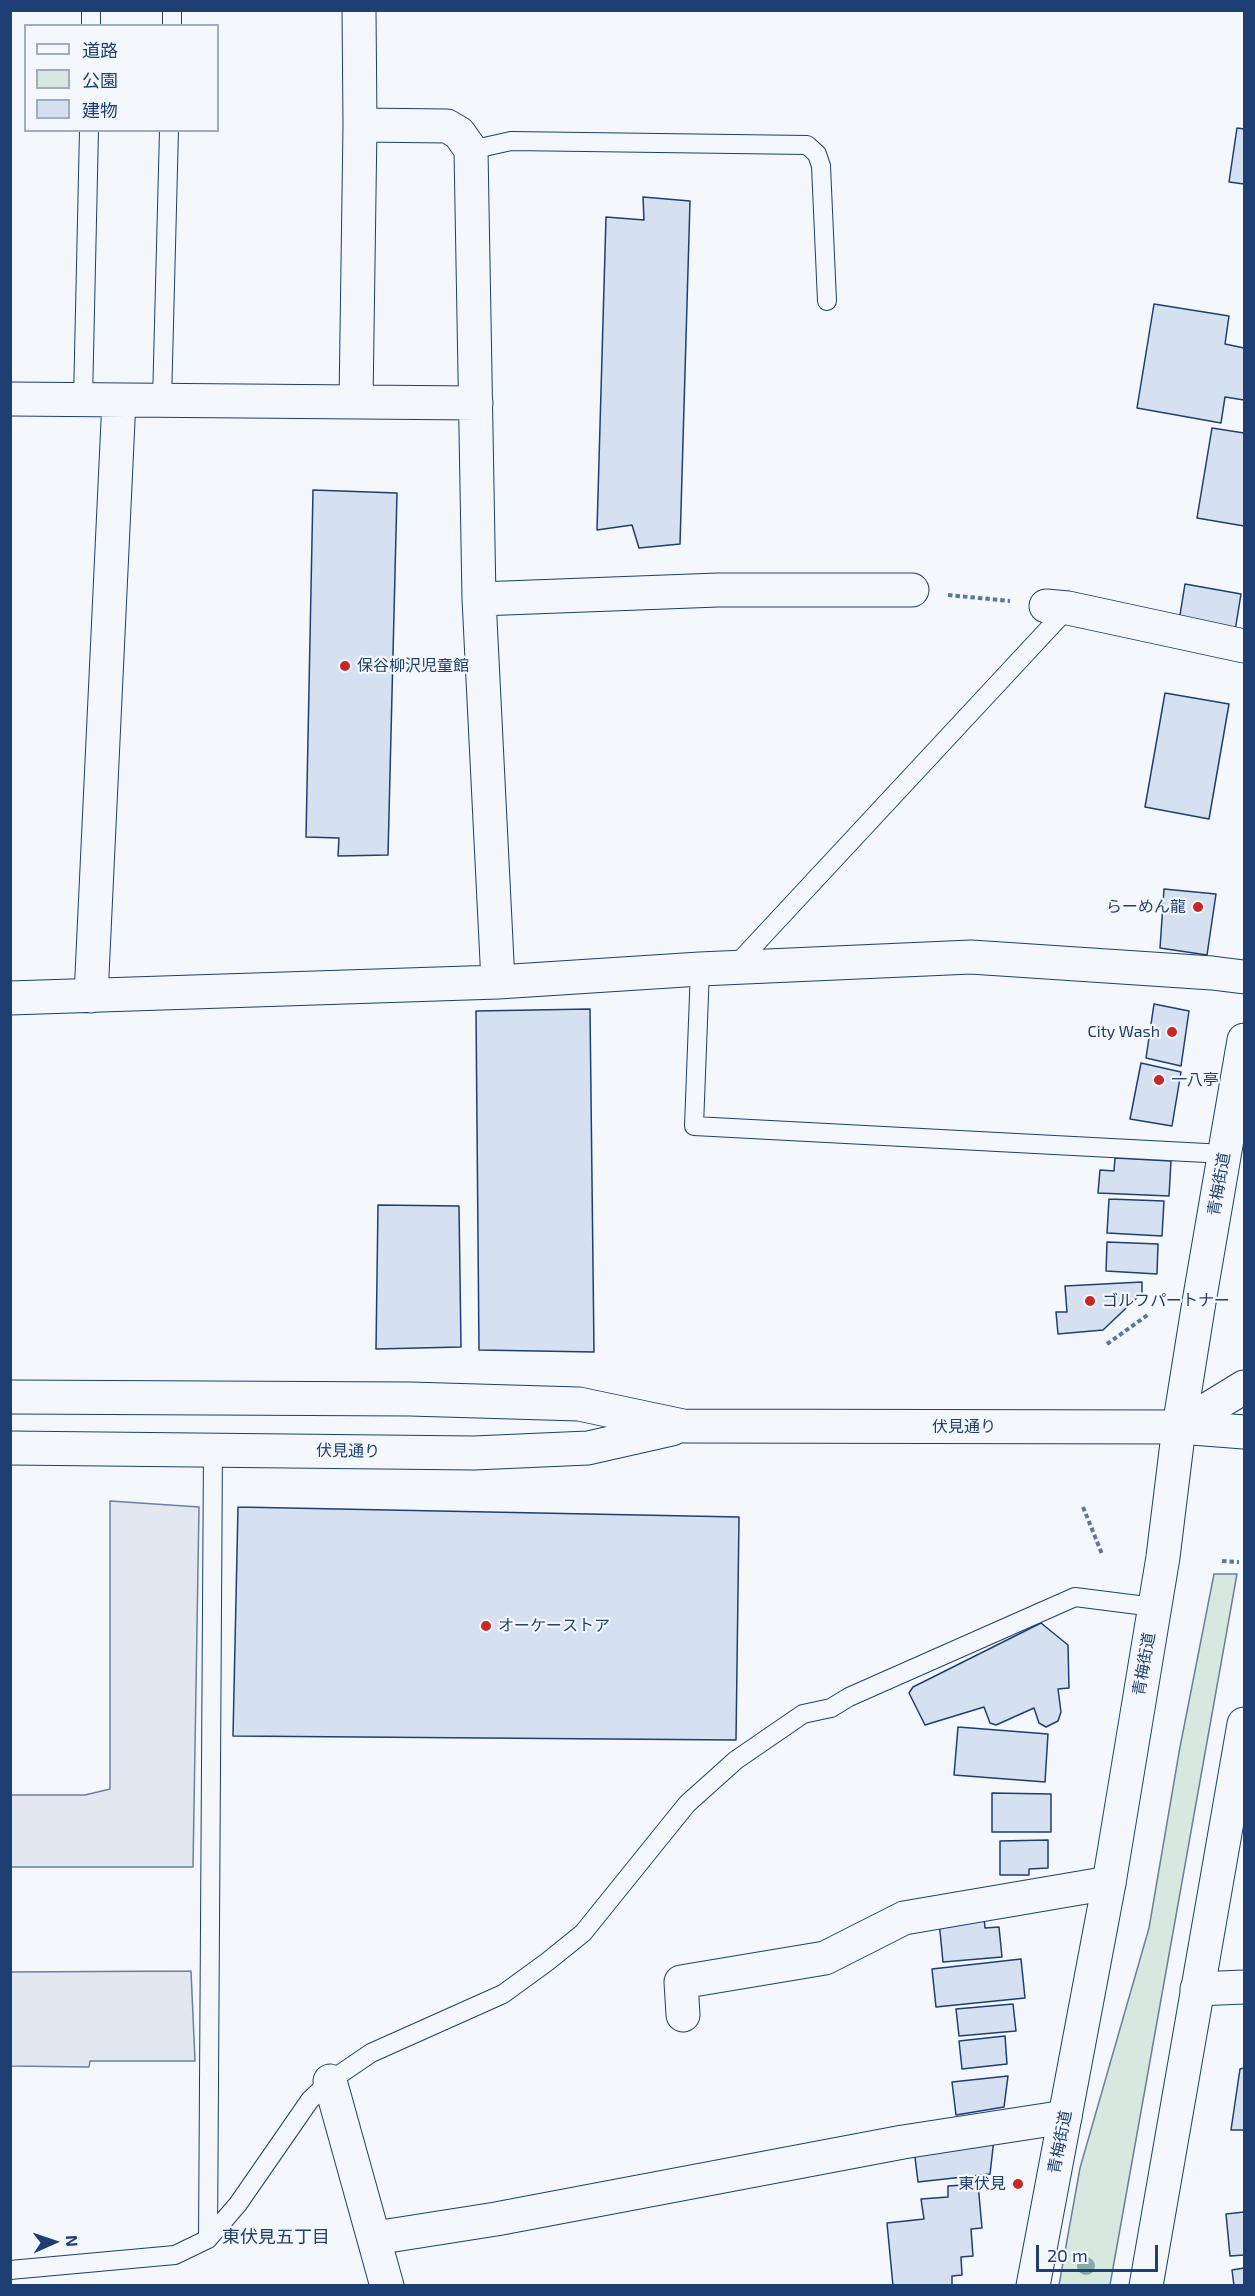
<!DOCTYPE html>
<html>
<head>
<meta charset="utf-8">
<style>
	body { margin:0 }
	#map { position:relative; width:1255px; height:2296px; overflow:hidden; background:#f4f7fb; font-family:"Exo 2","Noto Sans JP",sans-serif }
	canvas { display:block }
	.frame { position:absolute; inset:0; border:12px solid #1d3f73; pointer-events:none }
	.legend { position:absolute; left:24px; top:24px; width:195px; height:108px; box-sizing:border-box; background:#f4f7fb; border:2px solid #9eadc5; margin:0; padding:8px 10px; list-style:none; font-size:18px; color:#1d3f73 }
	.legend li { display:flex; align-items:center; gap:12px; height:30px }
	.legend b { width:30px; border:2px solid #9eadc5 }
	.north { position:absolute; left:24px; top:2212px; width:60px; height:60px; -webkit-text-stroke:4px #f4f7fb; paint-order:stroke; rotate:87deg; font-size:16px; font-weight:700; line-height:24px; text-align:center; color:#1d3f73 }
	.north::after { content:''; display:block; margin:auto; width:21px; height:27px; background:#1d3f73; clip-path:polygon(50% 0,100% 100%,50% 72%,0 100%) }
	.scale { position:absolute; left:1036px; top:2245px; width:122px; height:27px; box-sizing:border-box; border:3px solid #1d3f73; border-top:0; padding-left:8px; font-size:18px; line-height:21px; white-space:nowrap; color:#1d3f73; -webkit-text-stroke:4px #f4f7fb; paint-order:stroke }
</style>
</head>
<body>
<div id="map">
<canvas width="1255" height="2296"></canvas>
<div class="frame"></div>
<ul class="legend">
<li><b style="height:8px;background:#f4f7fb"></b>道路</li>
<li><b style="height:16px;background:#d7e8df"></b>公園</li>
<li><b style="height:16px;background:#d5e0f0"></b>建物</li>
</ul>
<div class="north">N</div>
<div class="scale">20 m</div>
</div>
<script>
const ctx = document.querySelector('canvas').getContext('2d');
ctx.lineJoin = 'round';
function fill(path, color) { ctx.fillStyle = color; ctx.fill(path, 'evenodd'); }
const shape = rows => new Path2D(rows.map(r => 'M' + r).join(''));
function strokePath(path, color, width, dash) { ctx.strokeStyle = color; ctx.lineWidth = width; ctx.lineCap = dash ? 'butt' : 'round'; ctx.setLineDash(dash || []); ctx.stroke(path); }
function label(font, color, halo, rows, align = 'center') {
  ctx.font = font + ' "Exo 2","Noto Sans JP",sans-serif'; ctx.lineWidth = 4.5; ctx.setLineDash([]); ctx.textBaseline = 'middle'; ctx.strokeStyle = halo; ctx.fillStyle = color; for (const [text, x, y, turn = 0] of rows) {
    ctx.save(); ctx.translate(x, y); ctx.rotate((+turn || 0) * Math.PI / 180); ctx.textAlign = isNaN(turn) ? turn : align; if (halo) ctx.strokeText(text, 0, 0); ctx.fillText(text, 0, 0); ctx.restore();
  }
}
const green = shape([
	[1214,1574,1237,1574,1110,2285,1059,2285,1080,2168,1149,1928,1180,1747,1214,1574]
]);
fill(green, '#d7e8df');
strokePath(green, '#687fa3', 1.5);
const parking = shape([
	[110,1501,199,1507,193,1867,11,1867,11,1795,85,1795,110,1789,110,1501],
	[191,1971,195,2061,90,2061,89,2067,11,2066,11,1972,191,1971]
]);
fill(parking, '#e3e8f0');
strokePath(parking, '#687fa3', 1.5);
const building = shape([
	[1237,128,1244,129,1244,184,1229,182,1237,128],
	[643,197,690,201,680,544,639,548,632,525,597,530,606,217,644,220,643,197],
	[1154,304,1229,316,1225,344,1244,348,1244,400,1225,397,1221,423,1137,408,1154,304],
	[1212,428,1244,433,1244,526,1197,518,1212,428],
	[313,490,397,493,388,855,338,856,339,838,306,837,313,490],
	[1185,584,1241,594,1235,631,1179,621,1185,584],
	[1165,693,1229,704,1209,819,1145,807,1165,693],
	[1164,889,1216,894,1207,955,1160,948,1164,889],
	[1154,1004,1189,1011,1181,1066,1146,1058,1154,1004],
	[590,1009,594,1352,479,1350,476,1011,590,1009],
	[1141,1063,1181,1072,1172,1126,1130,1119,1141,1063],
	[1115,1158,1171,1161,1169,1196,1098,1193,1100,1170,1114,1171,1115,1158],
	[1109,1199,1164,1201,1162,1236,1107,1233,1109,1199],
	[378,1205,459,1206,461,1347,376,1349,378,1205],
	[1107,1242,1158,1244,1157,1274,1106,1271,1107,1242],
	[1142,1282,1142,1293,1103,1330,1058,1334,1056,1312,1067,1312,1065,1286,1142,1282],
	[238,1507,739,1517,736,1740,233,1736,238,1507],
	[1041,1623,1068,1645,1069,1688,1058,1689,1061,1712,1058,1721,1046,1727,1039,1723,1034,1708,996,1725,990,1723,984,1707,925,1725,909,1693,913,1687,1041,1623],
	[958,1727,1048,1734,1045,1782,954,1775,958,1727],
	[992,1793,1051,1794,1051,1832,992,1832,992,1793],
	[1048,1840,1048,1868,1029,1869,1029,1875,1000,1875,1000,1841,1048,1840],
	[984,1917,985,1928,999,1927,1002,1957,943,1962,939,1921,984,1917],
	[1021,1959,1025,1998,936,2007,932,1969,1021,1959],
	[1013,2004,1016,2031,959,2036,956,2009,1013,2004],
	[1005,2036,1007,2064,962,2069,959,2041,1005,2036],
	[1244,2068,1244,2130,1231,2130,1240,2069,1244,2068],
	[1008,2076,1004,2107,956,2115,952,2082,1008,2076],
	[994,2139,990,2174,918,2182,914,2149,994,2139],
	[978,2184,982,2228,971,2229,973,2256,961,2257,962,2275,952,2276,952,2286,893,2286,887,2223,924,2219,921,2199,948,2197,948,2186,978,2184],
	[1244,2212,1244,2255,1230,2256,1226,2214,1244,2212],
	[1244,2268,1244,2286,1234,2286,1232,2270,1244,2268]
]);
fill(building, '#d5e0f0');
strokePath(building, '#1d3f73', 1.5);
const service = shape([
	[91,26,91,10],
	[172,26,172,10],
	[471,150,511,141,807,145,817,154,821,166,827,301],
	[83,400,89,130],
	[162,401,169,130],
	[734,967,1068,608],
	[700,969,694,1126,1225,1154],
	[208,2239,213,1449],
	[10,2270,175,2255,208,2239,238,2204,310,2100,330,2081,371,2053,503,1994,547,1962,583,1933,687,1804,736,1760,803,1714,831,1708,849,1697,1075,1597,1154,1607]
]);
const minor = shape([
	[360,125,447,126,459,133,471,150,479,599,718,590,912,590],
	[10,399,476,403],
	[356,402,360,125,359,10],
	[479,599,498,982],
	[1046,606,1068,608,1244,646],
	[91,996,119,400],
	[10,998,498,982,700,969,971,957,1212,973,1244,977],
	[1197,1989,1244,1987],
	[683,2015,681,1982,825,1958,904,1918,1109,1883],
	[330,2081,387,2286],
	[375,2238,496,2219,903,2142,1065,2117]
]);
const tertiary = shape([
	[1179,1427,1244,1387]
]);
const secondary = shape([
	[1179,1427,1244,1432]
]);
const primary = shape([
	[10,1397,410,1399,579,1404,683,1426,1179,1427],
	[10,1448,474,1453,588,1448,672,1429],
	[1033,2286,1109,1883,1163,1557,1179,1427,1199,1302,1244,1040],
	[1146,2286,1244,1724]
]);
strokePath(service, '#1d3f73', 20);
strokePath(minor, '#1d3f73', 35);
strokePath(tertiary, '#1d3f73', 35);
strokePath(secondary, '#1d3f73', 35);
strokePath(primary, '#1d3f73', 35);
strokePath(shape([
	[948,595,1010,601],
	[1107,1344,1149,1314],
	[1083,1507,1102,1554],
	[1222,1561,1239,1562]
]), '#5e769c', 4, [4.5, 3]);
strokePath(service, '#f4f7fb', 18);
strokePath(minor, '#f4f7fb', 33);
strokePath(tertiary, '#f4f7fb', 33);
strokePath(secondary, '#f4f7fb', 33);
strokePath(primary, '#f4f7fb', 33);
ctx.fillStyle = '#86aba6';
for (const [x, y] of [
	[1086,2266]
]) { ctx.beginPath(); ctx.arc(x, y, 9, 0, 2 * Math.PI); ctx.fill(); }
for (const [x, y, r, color] of [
	[345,666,6,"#c62828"],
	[1198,907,6,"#c62828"],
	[1172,1032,6,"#c62828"],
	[1159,1080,6,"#c62828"],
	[1090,1301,6,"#c62828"],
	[486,1626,6,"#c62828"],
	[1018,2184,6,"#c62828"]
]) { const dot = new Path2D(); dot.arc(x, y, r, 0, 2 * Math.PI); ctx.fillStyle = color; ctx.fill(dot); strokePath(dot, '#f4f7fb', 2); }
label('16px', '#1d3f73', '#f4f7fb', [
	["保谷柳沢児童館",357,666],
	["らーめん龍",1186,907,"right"],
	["City Wash",1160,1032,"right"],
	["一八亭",1171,1080],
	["ゴルフパートナー",1102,1301],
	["オーケーストア",498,1626],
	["東伏見",1006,2184,"right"]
], 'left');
label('16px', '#1d3f73', '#f4f7fb', [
	["青梅街道",1219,1184,-80],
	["伏見通り",964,1427],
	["伏見通り",348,1451,1],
	["青梅街道",1144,1664,-80],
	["青梅街道",1060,2142,-79]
]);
label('18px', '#1d3f73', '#f4f7fb', [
	["東伏見五丁目",276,2237]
]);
</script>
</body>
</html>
